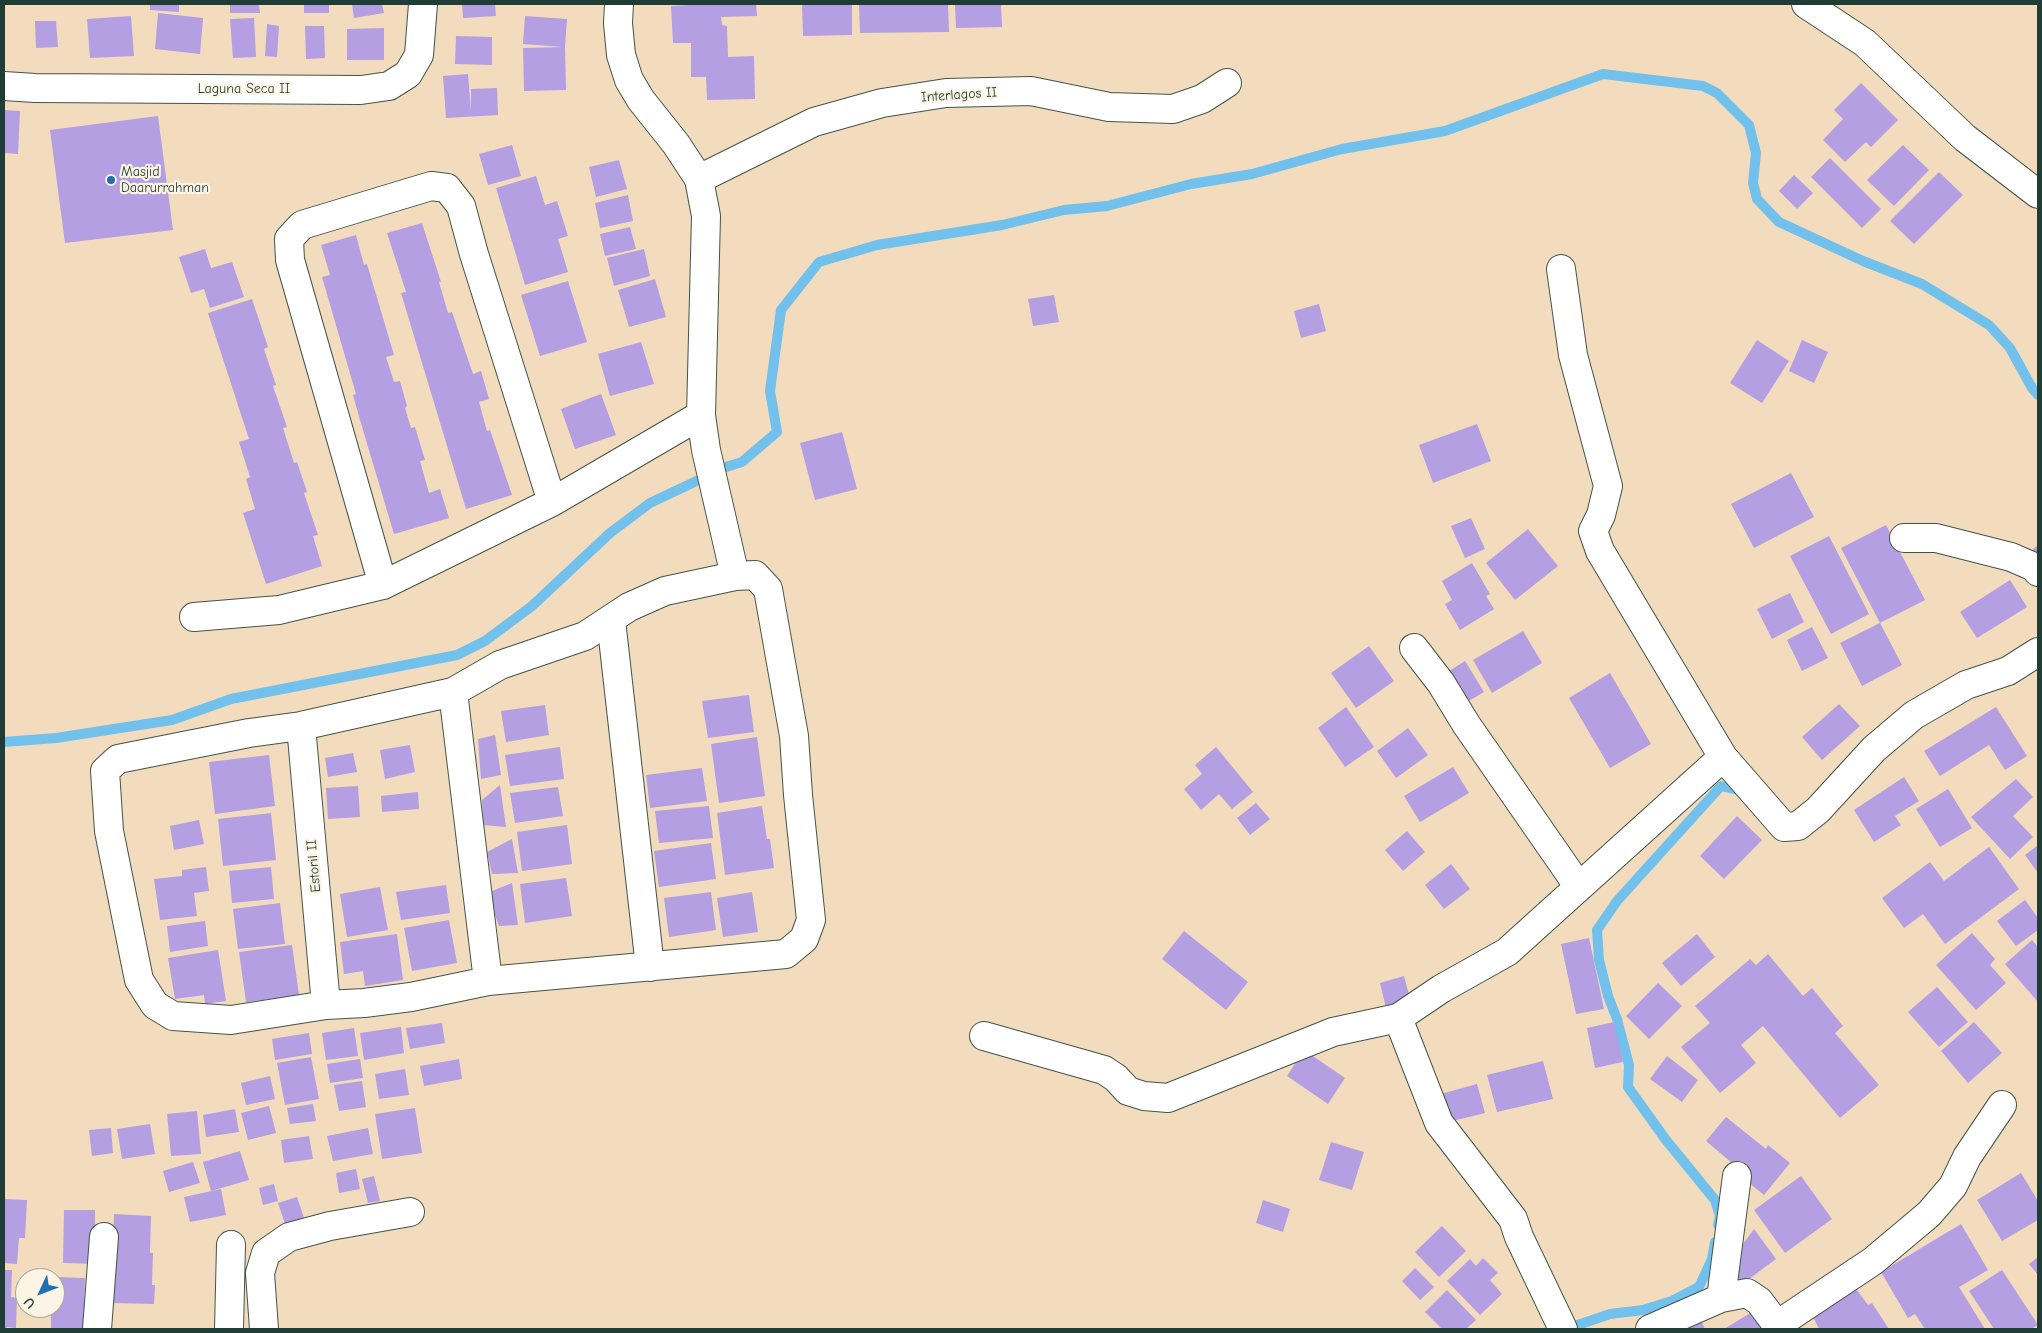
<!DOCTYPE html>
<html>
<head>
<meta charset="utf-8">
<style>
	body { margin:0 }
	#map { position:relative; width:2042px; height:1333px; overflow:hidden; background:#f3dcbd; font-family:"Comic Neue",sans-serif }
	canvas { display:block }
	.frame { position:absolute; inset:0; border:5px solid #1f3d34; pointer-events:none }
	.north { position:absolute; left:15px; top:1268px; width:50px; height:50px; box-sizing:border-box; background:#fcf5e5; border:1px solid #a4ab9e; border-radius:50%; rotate:227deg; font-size:14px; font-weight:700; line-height:20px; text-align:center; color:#1f3d34 }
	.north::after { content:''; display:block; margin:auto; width:18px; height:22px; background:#1f6fb2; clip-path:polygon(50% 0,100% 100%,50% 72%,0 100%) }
</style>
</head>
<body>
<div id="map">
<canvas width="2042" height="1333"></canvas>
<div class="frame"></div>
<div class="north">U</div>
</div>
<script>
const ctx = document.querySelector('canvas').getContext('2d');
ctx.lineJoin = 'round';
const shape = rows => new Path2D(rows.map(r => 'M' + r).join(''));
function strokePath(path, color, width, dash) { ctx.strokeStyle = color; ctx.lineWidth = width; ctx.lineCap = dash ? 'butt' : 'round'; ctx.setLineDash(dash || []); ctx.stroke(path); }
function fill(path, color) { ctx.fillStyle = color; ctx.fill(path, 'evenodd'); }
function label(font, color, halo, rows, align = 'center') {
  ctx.font = font + ' "Comic Neue",sans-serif'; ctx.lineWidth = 4.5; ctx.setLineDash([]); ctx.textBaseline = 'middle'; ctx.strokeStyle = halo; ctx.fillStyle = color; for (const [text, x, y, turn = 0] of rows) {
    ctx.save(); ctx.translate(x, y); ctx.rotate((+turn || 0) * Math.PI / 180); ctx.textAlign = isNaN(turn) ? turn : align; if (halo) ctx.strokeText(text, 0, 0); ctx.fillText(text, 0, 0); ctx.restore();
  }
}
strokePath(shape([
	[4,742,56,738,172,720,231,699,457,655,485,641,532,606,610,533,650,503,726,467,742,462,777,432,770,391,781,310,819,262,877,245,1002,225,1064,210,1107,206,1191,184,1252,174,1342,149,1445,131,1603,74,1703,86,1717,93,1749,125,1756,153,1753,183,1757,199,1779,222,1863,261,1922,284,1989,325,2010,348,2032,388,2038,395],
	[1718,1225,1720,1216,1715,1200,1666,1140,1628,1087,1629,1065,1617,1019,1608,996,1599,960,1597,930,1617,901,1721,786,1738,790,1744,796],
	[1566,1329,1610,1314,1643,1310,1672,1301,1699,1287,1712,1259,1715,1242]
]), '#72c1ed', 10);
fill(shape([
	[150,4,179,4,179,12,150,10],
	[230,4,259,4,260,13,230,13],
	[304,4,329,4,329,13,304,13],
	[352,4,382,4,384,13,354,18],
	[462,4,495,4,496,16,463,18],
	[707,4,756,4,757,16,721,17,722,25,727,26,728,57,754,56,755,99,707,100,706,77,691,77,691,43,673,43,671,6],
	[802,4,852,4,852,35,803,36],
	[859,4,948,4,949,32,860,33],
	[955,4,1001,4,1002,27,956,28],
	[158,13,203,18,200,54,155,49],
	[131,16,134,56,90,58,87,19],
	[525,16,567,19,565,47,566,90,524,91,523,48,563,47,523,44],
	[254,18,256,57,233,58,230,19],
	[35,21,56,21,58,47,36,48],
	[267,24,279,26,277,57,265,56],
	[305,26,324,26,325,58,306,59],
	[384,28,384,60,347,60,347,29],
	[456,36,492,37,492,65,455,64],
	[468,74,471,111,471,89,497,88,498,115,446,118,443,76],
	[1861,83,1898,120,1871,147,1866,142,1845,162,1823,140,1843,119,1834,110],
	[4,110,20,111,18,154,4,153],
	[158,116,173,230,65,243,50,130],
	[512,145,521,176,488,185,479,154],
	[1903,145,1929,170,1894,206,1867,180],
	[1830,158,1881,209,1862,228,1811,177],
	[619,160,627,189,596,197,589,167],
	[1939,172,1963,195,1914,244,1890,221],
	[1794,175,1813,193,1797,209,1779,191],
	[536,176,545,205,557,201,568,236,558,239,568,272,525,285,496,188],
	[628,195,633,221,600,228,595,203],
	[422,223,441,282,439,282,448,313,452,312,473,374,481,371,489,399,479,402,487,431,490,430,512,495,466,509,401,293,406,292,387,233],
	[630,227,636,249,605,256,600,234],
	[356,235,364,265,367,264,394,355,386,357,394,382,400,381,407,406,405,408,411,428,415,427,425,460,420,461,429,493,440,489,449,518,394,534,360,420,353,395,356,394,322,277,330,275,321,245],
	[205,249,211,268,232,262,244,297,210,308,204,289,191,293,179,257],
	[644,249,650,276,614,286,607,258],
	[655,279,666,317,629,327,618,290],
	[568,281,587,342,540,356,521,295],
	[1054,295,1059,322,1033,326,1028,299],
	[252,299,268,347,264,349,276,385,273,386,287,427,283,428,294,463,297,462,307,492,304,493,318,535,313,536,322,566,266,584,243,513,255,509,246,479,250,477,239,442,249,439,208,313],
	[1319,304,1326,331,1301,338,1294,311],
	[1757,340,1789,361,1762,403,1730,383],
	[1802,340,1828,352,1814,383,1789,371],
	[641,342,654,384,610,396,598,354],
	[601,394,616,435,575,449,561,409],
	[1477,424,1491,461,1433,483,1419,445],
	[842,432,857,489,815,500,800,443],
	[1791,473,1814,517,1754,548,1731,504],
	[1471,518,1485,549,1465,558,1451,526],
	[1886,525,1925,600,1880,623,1841,548],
	[1528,529,1558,566,1515,600,1486,563],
	[1829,536,1869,614,1831,634,1790,556],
	[2038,545,2038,561,2030,552],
	[1472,563,1490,594,1486,596,1494,609,1460,630,1445,604,1452,600,1442,581],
	[2010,580,2027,607,1977,638,1960,612],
	[1790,593,1804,622,1772,639,1757,609],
	[1880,623,1902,665,1862,686,1840,643],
	[1812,627,1828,658,1802,671,1787,640],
	[1523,631,1542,663,1492,693,1473,660],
	[1369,646,1394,681,1356,708,1331,673],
	[1465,661,1484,692,1467,702,1449,671],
	[1610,673,1651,744,1610,768,1569,698],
	[749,695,754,732,708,738,702,701],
	[1839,704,1860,726,1822,760,1802,737],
	[545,705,549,735,506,742,501,711],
	[1346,707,1374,747,1345,767,1318,728],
	[1996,707,2027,756,2005,770,1989,745,1940,776,1924,751],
	[1408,728,1428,755,1396,778,1377,751],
	[495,735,501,775,481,779,478,739],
	[757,737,765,796,719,803,711,744],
	[410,745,415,772,385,779,380,750],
	[560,747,564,779,510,786,505,755],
	[1216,747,1253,792,1232,809,1219,794,1201,810,1184,789,1202,774,1195,765],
	[353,753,357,772,328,777,325,758],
	[269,755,275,806,215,814,209,762],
	[1453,767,1469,793,1420,822,1404,796],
	[702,768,707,801,650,808,646,775],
	[1904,777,1919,801,1895,816,1901,825,1874,842,1854,810],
	[2016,779,2033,797,2013,816,2033,837,2010,859,1971,817],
	[500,785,506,827,483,825,482,800],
	[358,786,360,817,328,819,326,788],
	[558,787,563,816,515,823,510,793],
	[1948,789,1972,828,1940,847,1916,809],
	[418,792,419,809,382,812,381,796],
	[1256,803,1270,819,1250,835,1237,818],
	[709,806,713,838,659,843,655,811],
	[762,806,767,839,770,839,774,868,725,875,717,813],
	[271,813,276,860,223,866,218,819],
	[1737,816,1762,840,1724,879,1700,856],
	[199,820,204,844,174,850,170,826],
	[567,825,572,864,522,871,517,832],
	[1407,831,1425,852,1403,871,1385,850],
	[512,839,518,873,492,874,487,852],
	[711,843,716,879,659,887,654,851],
	[2038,845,2038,873,2025,855],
	[1989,847,2019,889,1945,944,1923,914,1904,928,1882,898,1930,862,1944,881],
	[1451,864,1470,889,1444,909,1425,885],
	[206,867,209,891,194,893,197,916,160,920,154,879,182,876,182,870],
	[271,867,274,899,232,903,229,871],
	[566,878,572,916,525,923,520,884],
	[512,883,518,925,499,926,487,893],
	[446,885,450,913,401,920,396,892],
	[380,887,388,930,347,937,340,894],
	[711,892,716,930,669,937,664,898],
	[752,892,758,932,723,937,717,898],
	[2025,900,2038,918,2038,930,2016,946,1997,921],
	[280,903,285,944,238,949,233,909],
	[449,920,457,963,412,971,404,928],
	[205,921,208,946,170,952,167,926],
	[1184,931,1248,982,1226,1010,1162,959],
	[1972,933,1995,959,1990,965,2006,983,1976,1010,1936,965],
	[397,934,403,980,365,986,363,971,344,974,340,942],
	[1697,934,1715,957,1681,986,1662,963],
	[1589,938,1604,1009,1576,1014,1561,944],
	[2032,940,2038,947,2038,1002,2005,964],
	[292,945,299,995,246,1002,239,952],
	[218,950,226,1001,205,1004,204,995,175,999,168,958],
	[1768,954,1803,996,1812,988,1843,1026,1835,1033,1879,1085,1840,1118,1763,1026,1741,1045,1756,1063,1720,1093,1681,1047,1710,1023,1695,1006,1750,959,1756,965],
	[1404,976,1412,1006,1387,1012,1380,983],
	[1658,983,1682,1006,1649,1039,1626,1016],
	[1937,987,1968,1022,1939,1047,1908,1012],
	[1614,1022,1623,1062,1595,1068,1587,1028],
	[1974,1022,2002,1053,1968,1083,1941,1051],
	[442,1023,445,1043,410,1049,406,1028],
	[401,1027,404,1053,364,1060,360,1033],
	[354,1028,358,1056,326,1060,322,1033],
	[309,1033,312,1054,275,1060,272,1039],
	[1304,1050,1345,1078,1328,1104,1287,1076],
	[1667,1056,1698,1080,1682,1102,1650,1079],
	[311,1057,319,1099,285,1105,277,1063],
	[360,1059,363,1078,330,1083,327,1064],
	[459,1059,462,1079,424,1086,420,1066],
	[1543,1061,1553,1099,1497,1112,1487,1075],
	[405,1069,409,1095,379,1099,375,1074],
	[270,1076,275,1099,246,1105,241,1083],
	[362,1081,366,1107,339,1111,334,1085],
	[1477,1084,1485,1113,1444,1123,1437,1095],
	[313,1104,316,1121,290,1124,287,1108],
	[269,1106,276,1133,248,1140,241,1113],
	[415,1108,422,1153,382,1159,375,1114],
	[235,1109,239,1132,206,1137,203,1115],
	[197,1111,201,1154,171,1156,167,1114],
	[1726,1117,1766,1149,1768,1145,1790,1163,1764,1195,1742,1177,1745,1174,1706,1141],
	[150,1124,155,1154,122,1159,117,1129],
	[111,1128,113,1153,92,1156,89,1130],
	[368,1128,373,1154,333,1161,327,1136],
	[309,1136,313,1159,284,1163,281,1140],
	[1331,1142,1364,1152,1352,1190,1319,1180],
	[240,1151,249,1180,211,1191,203,1162],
	[193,1162,200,1183,169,1192,163,1171],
	[356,1169,360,1189,339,1193,336,1173],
	[2021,1173,2038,1201,2038,1220,2002,1241,1977,1200],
	[374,1176,380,1201,368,1203,362,1179],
	[1801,1176,1832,1219,1785,1253,1754,1210],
	[274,1184,278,1201,263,1205,259,1188],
	[221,1189,226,1215,190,1222,184,1197],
	[297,1197,304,1218,285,1224,278,1203],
	[4,1199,27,1200,25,1238,19,1238,17,1264,4,1263],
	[1263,1200,1290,1209,1283,1232,1256,1223],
	[64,1210,95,1210,95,1237,100,1264,63,1263],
	[114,1214,151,1216,150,1253,153,1253,152,1285,155,1285,154,1304,112,1303],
	[1961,1224,1988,1270,1959,1287,1985,1329,1925,1329,1915,1314,1908,1318,1881,1272],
	[1442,1226,1466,1251,1439,1277,1415,1252],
	[1754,1229,1776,1259,1741,1285,1732,1259],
	[2038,1257,2038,1275,2029,1264],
	[1483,1258,1498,1273,1490,1280,1502,1294,1480,1315,1447,1281,1470,1259,1476,1266],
	[1415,1268,1434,1287,1420,1300,1402,1281],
	[4,1270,12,1270,11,1297,17,1298,16,1328,7,1327,7,1329,4,1329],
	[2002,1270,2038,1325,2031,1329,1994,1329,1969,1291],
	[55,1277,85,1278,84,1304,92,1304,92,1329,51,1329,51,1308,55,1308],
	[1851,1282,1868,1305,1872,1303,1889,1329,1819,1329,1810,1311],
	[1447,1290,1476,1320,1466,1329,1442,1329,1425,1312],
	[1752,1312,1763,1329,1724,1329],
	[1699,1316,1705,1329,1669,1329]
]), '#b39fe1');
const minor = shape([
	[619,4,618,23,621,55,629,80,641,100,676,144,699,179,706,216,701,415,706,450,735,576],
	[1806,4,1865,43,1965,138,2038,194],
	[4,86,35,88,361,90,389,86,408,74,419,55,423,4],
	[699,179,814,122,882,103,946,93,1031,91,1109,107,1173,109,1202,99,1227,83],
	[1561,269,1573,355,1608,486,1601,515,1593,531,1600,551,1723,757],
	[1904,538,1936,538,2011,557,2034,567,2038,572],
	[755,575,768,589,794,736,798,795,811,920,804,939,786,954,488,981,411,997,364,1003,326,1005,231,1020,173,1016,155,1005,139,980,109,831,105,771,118,759,249,733,301,726,453,692,500,665,585,636,629,607,665,591,735,576,755,575],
	[383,585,290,260,289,239,302,225,431,186,447,188,461,206,474,254,552,502],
	[194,617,279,610,383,585,552,502,701,415],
	[611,620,650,967],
	[1414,648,1441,683,1466,724,1579,887],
	[453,692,488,981],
	[301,726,326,1005],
	[1398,1018,1439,1123,1513,1219,1519,1237,1563,1329],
	[984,1036,1104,1070,1116,1078,1128,1091,1144,1096,1168,1098,1333,1032,1398,1018,1441,989,1507,952,1723,757,1784,827,1798,826,1818,810,1874,749,1914,715,1966,685,2008,671,2038,652],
	[1721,1298,1737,1176],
	[1777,1325,1873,1261,1929,1214,1953,1186,1967,1157,2002,1105],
	[97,1329,104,1237],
	[229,1329,231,1245],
	[264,1329,260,1273,266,1253,289,1237,330,1226,410,1212],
	[1650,1329,1721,1298,1747,1293,1759,1301,1780,1329]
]);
strokePath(minor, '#3f5549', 30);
strokePath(minor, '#fff', 28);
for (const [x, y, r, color] of [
	[111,180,5,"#1f6fb2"]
]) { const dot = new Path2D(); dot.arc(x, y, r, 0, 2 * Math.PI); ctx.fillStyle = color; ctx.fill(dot); strokePath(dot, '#fcf5e5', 2); }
label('14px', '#1f3d34', '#fcf5e5', [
	["Laguna Seca II",244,89],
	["Interlagos II",959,95,-4],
	["Estoril II",314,866,-95]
]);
label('14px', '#1f3d34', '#fcf5e5', [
	["Masjid",121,172],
	["Daarurrahman",121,188]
], 'left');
</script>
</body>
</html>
